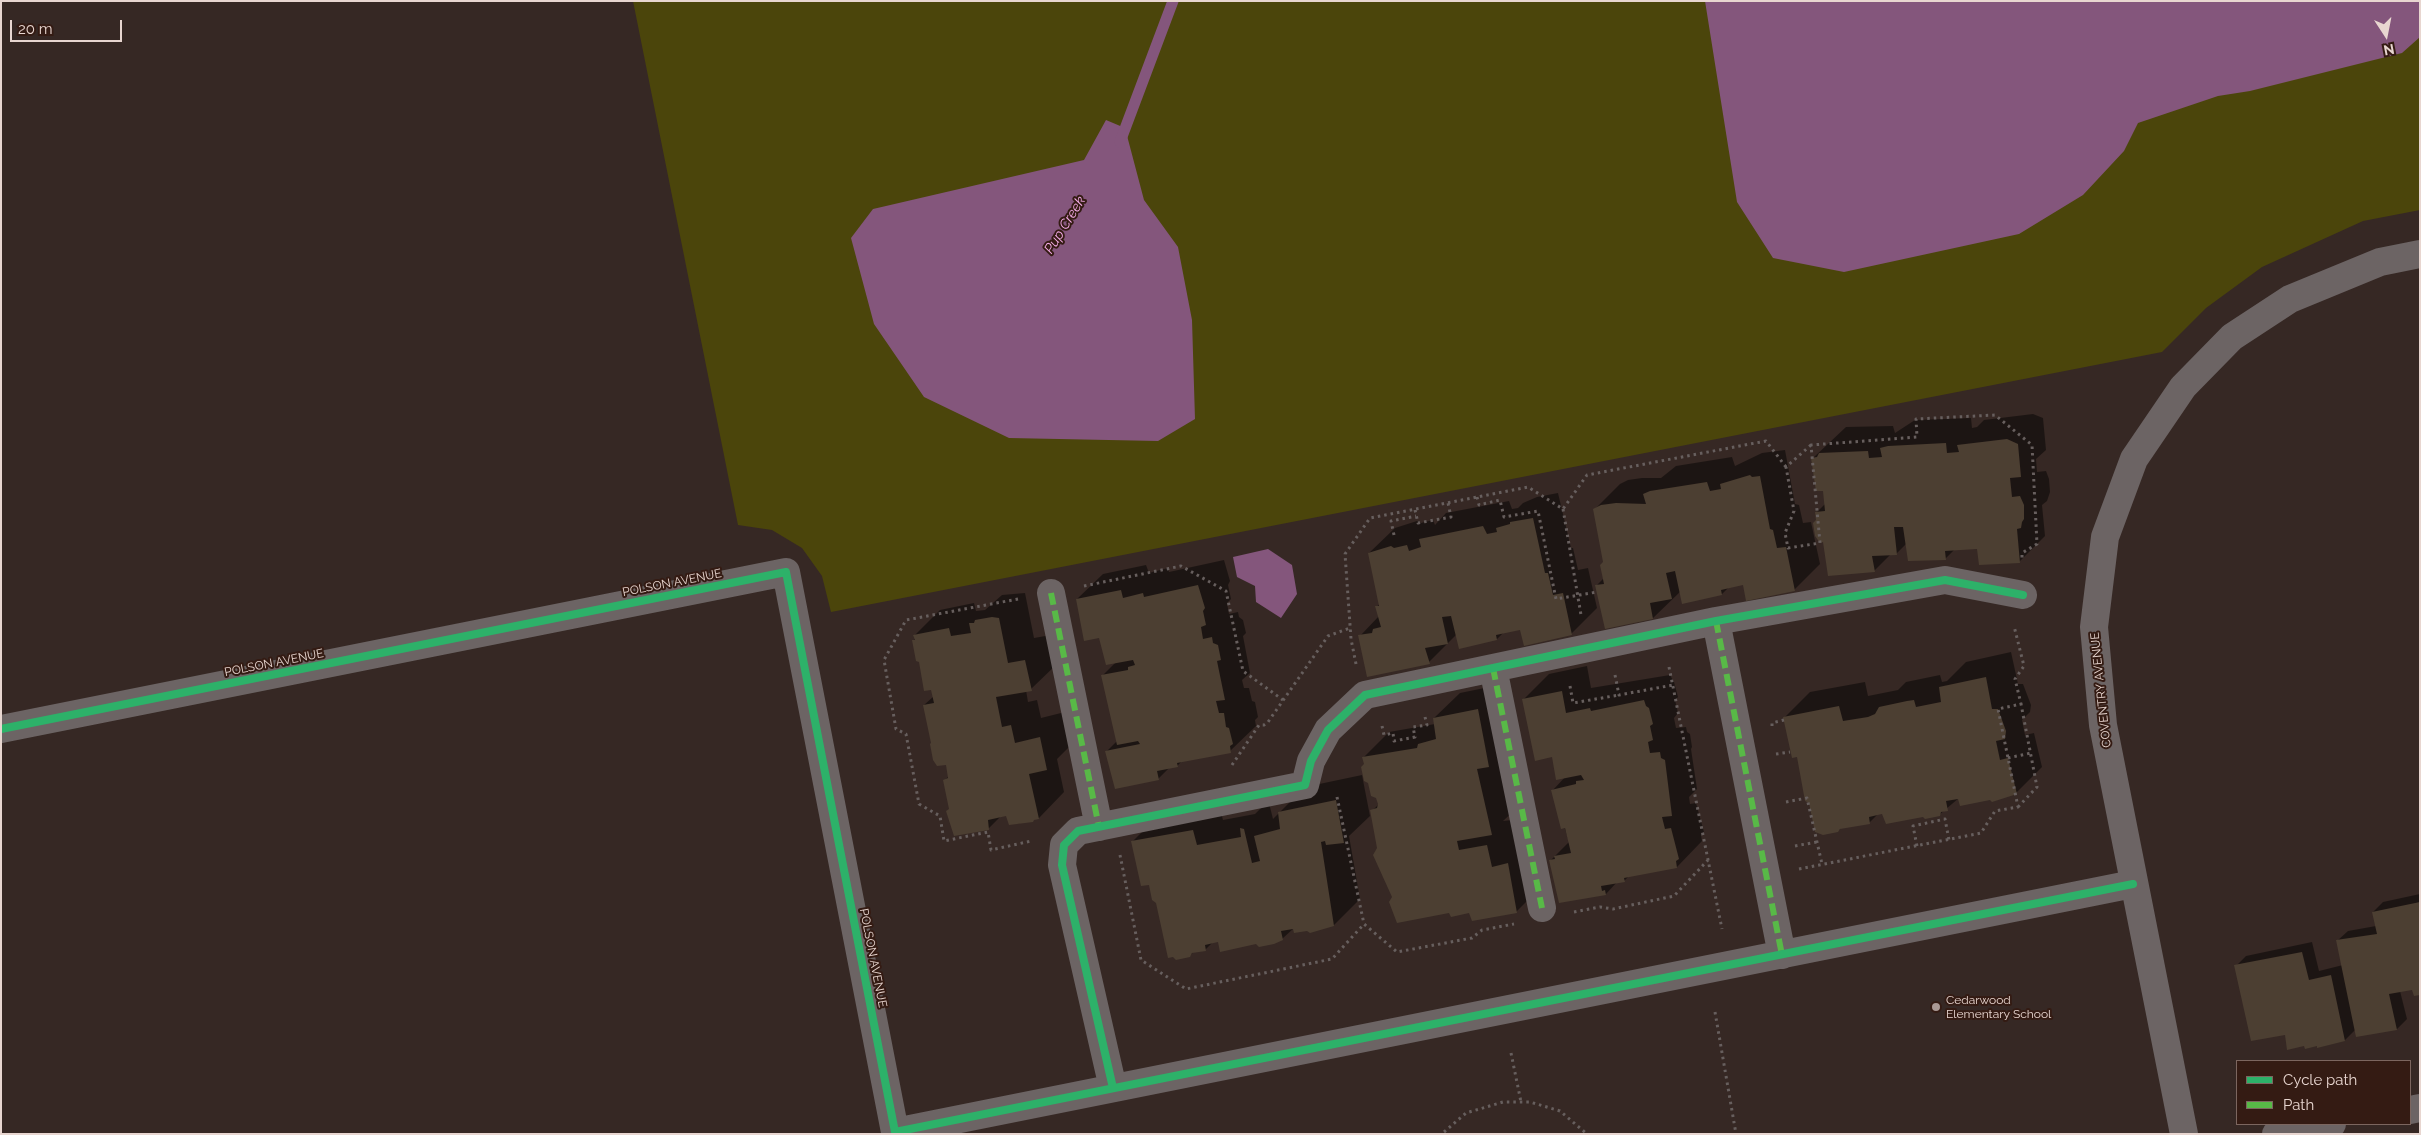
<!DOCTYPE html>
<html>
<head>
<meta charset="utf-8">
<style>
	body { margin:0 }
	#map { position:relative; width:2421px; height:1135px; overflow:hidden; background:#362824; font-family:Raleway,sans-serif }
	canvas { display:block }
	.frame { position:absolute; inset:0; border:2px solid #e8d6d0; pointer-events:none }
	.legend { position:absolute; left:2236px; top:1060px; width:175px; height:65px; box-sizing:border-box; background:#341b13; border:1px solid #7c665f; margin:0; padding:6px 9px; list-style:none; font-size:15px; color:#e8d6d0 }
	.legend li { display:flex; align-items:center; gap:10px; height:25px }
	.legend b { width:25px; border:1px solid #7c665f }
	.north { position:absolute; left:2361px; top:10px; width:50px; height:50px; -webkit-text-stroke:4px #341b13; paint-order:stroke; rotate:169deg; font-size:14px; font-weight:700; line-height:20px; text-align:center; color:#e8d6d0 }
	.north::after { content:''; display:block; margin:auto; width:18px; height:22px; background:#e8d6d0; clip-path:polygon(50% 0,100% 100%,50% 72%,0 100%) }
	.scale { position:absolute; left:10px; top:20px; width:112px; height:22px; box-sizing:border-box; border:2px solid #e8d6d0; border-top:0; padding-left:6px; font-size:15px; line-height:18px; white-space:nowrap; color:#e8d6d0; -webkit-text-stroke:4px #341b13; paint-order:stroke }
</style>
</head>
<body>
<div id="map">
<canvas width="2421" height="1135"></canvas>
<div class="frame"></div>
<ul class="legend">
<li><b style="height:6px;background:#2db169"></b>Cycle path</li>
<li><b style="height:6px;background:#58b947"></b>Path</li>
</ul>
<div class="north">N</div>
<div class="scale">20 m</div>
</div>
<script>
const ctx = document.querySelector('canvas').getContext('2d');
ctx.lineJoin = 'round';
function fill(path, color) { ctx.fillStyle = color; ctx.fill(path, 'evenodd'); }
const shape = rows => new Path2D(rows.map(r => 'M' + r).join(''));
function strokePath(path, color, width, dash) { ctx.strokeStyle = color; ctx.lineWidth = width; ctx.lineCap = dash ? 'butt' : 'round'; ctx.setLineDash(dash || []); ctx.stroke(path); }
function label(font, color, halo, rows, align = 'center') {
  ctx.font = font + ' Raleway,sans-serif'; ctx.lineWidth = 4; ctx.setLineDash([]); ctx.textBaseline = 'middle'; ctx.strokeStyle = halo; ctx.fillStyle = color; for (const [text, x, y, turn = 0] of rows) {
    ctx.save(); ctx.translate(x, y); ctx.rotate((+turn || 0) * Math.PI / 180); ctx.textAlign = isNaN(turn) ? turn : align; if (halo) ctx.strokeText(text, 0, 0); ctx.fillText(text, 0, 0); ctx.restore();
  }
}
fill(shape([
	[633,1,2420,1,2420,210,2363,221,2262,267,2206,308,2162,352,831,612,822,576,802,548,772,530,738,525]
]), '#4b450b');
fill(shape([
	[1705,1,2420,1,2420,37,2402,53,2250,91,2218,96,2138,123,2124,151,2083,195,2019,234,1844,272,1773,258,1737,202],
	[1106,120,1125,128,1144,200,1178,247,1192,320,1195,419,1158,441,1009,438,924,397,874,324,851,238,873,209,1084,160],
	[1268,549,1292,565,1297,594,1281,618,1256,602,1255,586,1237,577,1233,557]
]), '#84567c');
fill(shape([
	[2033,414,2043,418,2046,450,2036,459,2037,472,2046,471,2049,479,2050,492,2047,501,2042,505,2045,536,2019,562,1978,548,1955,549,1945,559,1907,543,1896,554,1891,554,1874,571,1824,541,1816,513,1826,503,1824,489,1813,458,1846,427,1893,426,1895,433,1915,420,1971,418,1972,428,1977,427,1984,420],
	[1785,450,1795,504,1799,505,1803,523,1811,522,1820,564,1794,590,1744,583,1729,587,1722,594,1681,591,1653,618,1596,586,1604,578,1604,563,1594,510,1620,484,1628,480,1642,478,1661,478,1676,466,1732,457,1735,466,1762,453],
	[1558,493,1571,548,1573,548,1578,570,1588,568,1597,608,1571,634,1521,629,1504,632,1497,639,1457,634,1429,662,1360,636,1379,616,1377,607,1380,603,1369,553,1395,528,1417,521,1421,523,1433,520,1435,525,1446,513,1509,501,1512,509,1518,508,1523,503,1537,497],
	[1224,560,1230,581,1228,585,1231,599,1227,603,1229,614,1238,612,1239,617,1243,620,1246,633,1243,636,1250,673,1242,680,1244,688,1249,688,1252,701,1255,702,1258,717,1255,720,1256,726,1230,751,1182,761,1177,766,1170,767,1158,779,1107,751,1117,741,1102,676,1116,662,1077,599,1103,574,1146,565,1149,573,1168,568,1169,572],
	[1025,593,1034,638,1051,635,1057,664,1031,689,1026,690,1028,702,1037,700,1041,718,1065,712,1072,744,1057,759,1064,792,1039,818,1017,824,1007,815,1001,816,989,828,950,808,945,780,949,776,947,763,933,743,924,705,934,696,913,641,916,638,915,635,940,610,974,603,976,611,985,610,1002,595],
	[2011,652,2018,684,2023,684,2031,705,2030,712,2022,720,2025,735,2034,733,2042,767,2016,793,1990,799,1959,798,1939,815,1878,814,1870,822,1841,828,1838,831,1798,755,1784,718,1810,692,1865,682,1868,696,1898,690,1906,682,1940,675,1942,682,1947,681,1966,662],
	[1587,666,1591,688,1670,675,1674,682,1678,697,1675,700,1678,713,1674,718,1676,728,1686,727,1687,732,1690,734,1692,747,1691,749,1697,789,1689,797,1690,804,1696,803,1704,832,1701,835,1702,841,1677,867,1629,876,1624,881,1617,882,1606,894,1560,902,1551,860,1569,842,1553,790,1566,776,1552,756,1523,700,1549,674],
	[1504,684,1517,808,1503,821,1512,820,1542,886,1516,912,1450,912,1393,897,1374,855,1378,848,1372,811,1380,803,1364,757,1389,732,1435,724,1434,718,1460,693],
	[1362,775,1370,816,1349,836,1360,899,1334,925,1294,928,1282,939,1257,943,1219,941,1213,942,1205,950,1194,951,1190,956,1157,903,1133,841,1158,816,1219,805,1223,820,1255,814,1266,803,1269,803,1273,819,1305,787],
	[2420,894,2420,994,2413,988,2400,991,2407,1019,2397,1029,2356,1029,2345,1040,2305,1045,2286,1034,2236,966,2246,956,2312,942,2319,971,2343,965,2337,941,2348,931,2376,926,2373,912,2383,902]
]), '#0007');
strokePath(shape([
	[1120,142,1173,1]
]), '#84567c', 11);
fill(shape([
	[2007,439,2018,444,2021,477,2010,478,2012,497,2020,496,2024,505,2024,519,2022,522,2021,528,2017,529,2020,563,1979,565,1977,549,1945,551,1946,560,1908,561,1903,527,1894,527,1897,555,1872,556,1875,572,1828,576,1823,542,1820,543,1815,536,1813,523,1816,520,1815,512,1825,511,1823,491,1816,491,1811,458,1817,457,1819,453,1868,451,1869,458,1882,457,1880,448,1888,446,1946,443,1947,453,1959,452,1957,445],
	[1750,475,1752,477,1760,476,1770,529,1773,530,1777,548,1786,547,1795,591,1746,601,1743,585,1721,590,1722,595,1682,604,1675,571,1666,573,1672,599,1650,603,1653,619,1605,629,1595,585,1604,584,1600,565,1603,562,1593,509,1601,505,1616,503,1646,504,1643,494,1650,491,1707,482,1710,491,1721,489,1720,484],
	[1533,518,1545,573,1548,573,1553,595,1563,593,1572,635,1524,646,1520,630,1496,635,1497,640,1459,649,1451,616,1442,617,1448,644,1425,648,1430,664,1367,677,1358,635,1372,633,1373,629,1381,627,1375,606,1379,606,1368,553,1391,546,1394,548,1407,545,1409,551,1421,547,1419,539,1483,526,1487,534,1497,532,1496,528,1510,524,1510,522],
	[1198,585,1205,608,1203,611,1206,625,1201,627,1203,639,1212,637,1213,643,1218,645,1221,660,1217,661,1225,700,1216,701,1219,713,1224,713,1226,727,1229,728,1233,744,1230,746,1231,753,1177,763,1178,767,1157,771,1159,780,1115,789,1105,751,1140,744,1138,741,1117,745,1101,675,1128,670,1128,667,1135,665,1133,660,1106,665,1099,638,1084,641,1076,599,1121,590,1123,598,1143,593,1144,597],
	[992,617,999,618,1008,663,1025,660,1032,691,996,697,1002,727,1011,725,1015,743,1040,737,1047,770,1029,774,1039,819,1034,820,1033,822,1009,825,1006,816,988,820,989,830,954,836,946,811,949,809,943,780,948,778,946,765,937,766,933,760,930,744,931,743,923,705,934,703,931,690,924,691,919,662,916,661,912,640,915,640,913,635,949,628,951,636,971,633,969,623,974,623,975,620],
	[1986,677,1992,709,1998,709,2006,731,2005,739,1996,741,2000,760,2008,758,2017,794,1992,802,1990,800,1960,806,1958,799,1946,801,1948,811,1941,812,1940,816,1925,819,1923,817,1886,824,1882,814,1869,817,1870,824,1840,829,1838,832,1823,835,1815,832,1809,803,1805,801,1797,757,1792,758,1783,717,1839,706,1843,721,1868,717,1875,714,1879,707,1907,701,1914,700,1916,707,1941,702,1939,687],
	[1562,691,1566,713,1590,708,1591,711,1644,700,1646,706,1649,708,1653,724,1650,726,1653,740,1648,742,1650,753,1660,752,1661,758,1665,760,1672,816,1662,817,1665,829,1671,828,1679,859,1676,861,1677,868,1624,878,1625,882,1601,886,1602,891,1605,890,1606,895,1559,903,1549,860,1555,859,1554,856,1571,853,1565,828,1561,829,1551,790,1576,784,1576,781,1584,780,1581,775,1556,780,1552,757,1535,761,1522,699],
	[1478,709,1489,767,1477,769,1492,835,1457,841,1459,850,1487,845,1492,867,1508,863,1517,913,1472,921,1469,913,1451,917,1449,913,1397,923,1389,902,1392,897,1373,855,1377,848,1370,810,1377,808,1378,804,1376,798,1371,796,1368,783,1364,781,1361,767,1364,764,1362,757,1417,748,1418,744,1436,739,1433,718],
	[1336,800,1344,843,1326,845,1325,841,1321,842,1334,926,1310,933,1307,931,1294,933,1293,929,1281,931,1283,940,1274,944,1259,947,1256,944,1220,952,1218,942,1205,945,1206,951,1192,953,1190,957,1176,960,1173,957,1168,958,1156,903,1152,900,1149,885,1141,886,1131,841,1193,830,1197,845,1241,837,1240,828,1244,829,1252,863,1260,861,1254,836,1280,829,1278,812],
	[2420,902,2420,995,2414,996,2412,990,2389,994,2397,1030,2356,1037,2336,940,2377,934,2372,912],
	[2302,952,2309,980,2331,975,2345,1041,2317,1048,2317,1046,2305,1049,2304,1046,2287,1050,2285,1035,2251,1041,2234,965]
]), '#4c3f32');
strokePath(shape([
	[1811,445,1786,467,1794,511,1785,533,1788,548,1820,543,1811,445,1917,437,1916,419,1995,415,2032,445,2037,544,2022,553,2022,561],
	[1477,497,1479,505,1500,500,1504,517,1538,511,1556,599,1597,592],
	[1563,509,1581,615],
	[1415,510,1418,523,1451,517,1448,503],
	[1394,535,1391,521,1416,516],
	[1084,586,1181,566,1226,591,1243,671,1283,700],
	[1018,599,906,620,884,660,896,729,906,734,919,804,940,816,944,841,988,832,991,850,1031,841],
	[1356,664,1351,639,1345,554,1370,518,1528,487,1563,509,1587,475,1766,441,1786,467],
	[1669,667,1722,929],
	[1615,675,1619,695,1673,685],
	[1570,686,1573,703,1619,695],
	[1382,726,1384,735,1393,733,1394,741,1415,737,1413,727,1427,725,1425,717],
	[1772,726,1772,723,1784,720],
	[1776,754,1790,752],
	[2008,758,2031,753],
	[1232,765,1259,725,1264,725,1268,722,1328,636,1350,628],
	[1337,797,1364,924],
	[1786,802,1807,798,1822,864],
	[2018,807,2037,787,2021,704],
	[1795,846,1817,842],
	[1917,846,1913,826,1945,819,1949,840],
	[1120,855,1141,960,1186,989,1332,959,1364,924,1397,952,1472,938,1482,930,1514,924],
	[1799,869,1981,833,1995,811,2018,807,1998,709,2021,704,2015,679,2024,666,2014,626],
	[1574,912,1600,907,1613,909,1674,896,1708,860],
	[1715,1012,1736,1134],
	[1511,1053,1521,1102],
	[1444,1132,1466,1113,1503,1102,1530,1102,1560,1111,1587,1134]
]), '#675f5e', 3, [2.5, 4]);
strokePath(shape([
	[1051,593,1099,827],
	[1716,621,1782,955],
	[1493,668,1542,908],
	[1,729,786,572,895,1132,2133,884],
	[1113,1088,1062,865,1064,845,1078,831,1305,785,1311,761,1328,730,1365,695,1716,621,1945,580,2023,595],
	[2410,1110,2420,1108],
	[2184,1134,2103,725,2094,627,2105,537,2134,459,2183,387,2232,337,2290,299,2380,262,2420,254],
	[2276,1134,2332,1124]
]), '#6c6464', 28);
strokePath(shape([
	[1051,593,1099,827],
	[1716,621,1782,955],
	[1493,668,1542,908]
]), '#58b947', 6, [12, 6]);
strokePath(shape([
	[1,729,786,572,895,1132,2133,884],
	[1113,1088,1062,865,1064,845,1078,831,1305,785,1311,761,1328,730,1365,695,1716,621,1945,580,2023,595]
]), '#2db169', 8);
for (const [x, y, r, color] of [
	[1936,1007,5,"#aa9994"]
]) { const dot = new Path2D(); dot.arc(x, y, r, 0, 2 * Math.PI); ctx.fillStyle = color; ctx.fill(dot); strokePath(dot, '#341b13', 2); }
label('12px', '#e8d6d0', '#341b13', [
	["POLSON AVENUE",672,583,-11],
	["POLSON AVENUE",274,663,-11],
	["COVENTRY AVENUE",2101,690,-96],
	["POLSON AVENUE",873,958,79]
]);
label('12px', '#e8d6d0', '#341b13', [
	["Cedarwood",1946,1000],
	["Elementary School",1946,1014]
], 'left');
label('italic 14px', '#f6acea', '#341b13', [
	["Pup Creek",1065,225,-58]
]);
</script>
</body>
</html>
